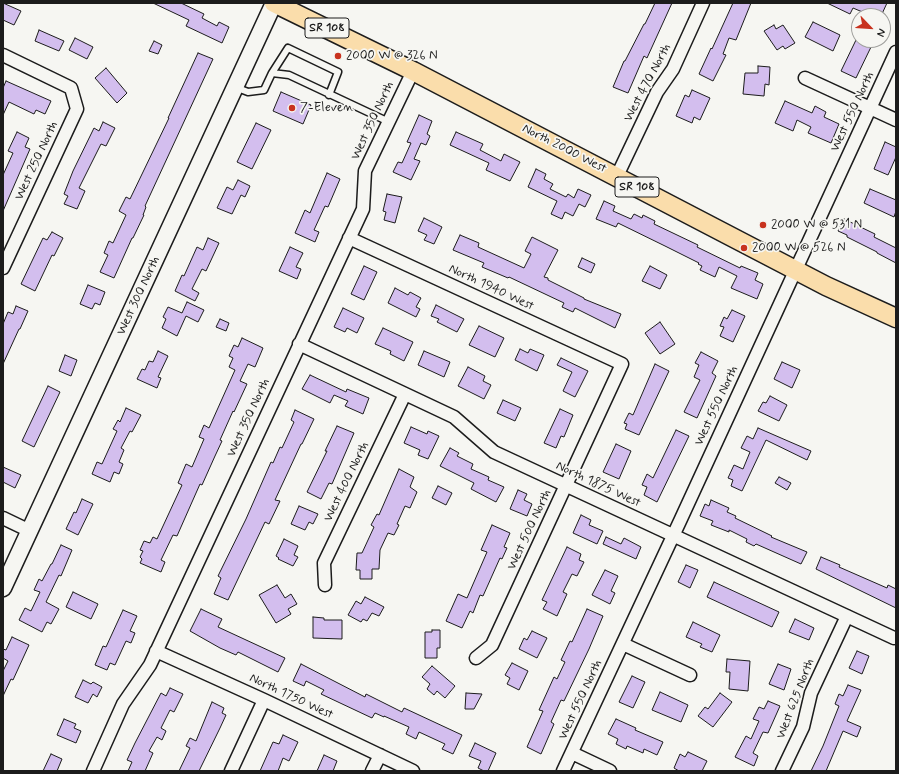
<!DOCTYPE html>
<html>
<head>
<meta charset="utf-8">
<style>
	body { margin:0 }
	#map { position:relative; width:899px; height:774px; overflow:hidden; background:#f6f6f2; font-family:Mynerve,sans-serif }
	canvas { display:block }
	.frame { position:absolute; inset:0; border:4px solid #1c1c1c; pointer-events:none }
	.north { position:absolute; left:851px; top:8px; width:40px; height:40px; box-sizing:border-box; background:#f6f6f2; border:1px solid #9f9f9c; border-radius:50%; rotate:115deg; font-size:11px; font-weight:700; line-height:16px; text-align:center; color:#1c1c1c }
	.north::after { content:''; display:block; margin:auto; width:14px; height:18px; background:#c8321e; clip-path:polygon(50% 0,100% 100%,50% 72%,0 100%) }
</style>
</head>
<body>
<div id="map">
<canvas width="899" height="774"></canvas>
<div class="frame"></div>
<div class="north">N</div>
</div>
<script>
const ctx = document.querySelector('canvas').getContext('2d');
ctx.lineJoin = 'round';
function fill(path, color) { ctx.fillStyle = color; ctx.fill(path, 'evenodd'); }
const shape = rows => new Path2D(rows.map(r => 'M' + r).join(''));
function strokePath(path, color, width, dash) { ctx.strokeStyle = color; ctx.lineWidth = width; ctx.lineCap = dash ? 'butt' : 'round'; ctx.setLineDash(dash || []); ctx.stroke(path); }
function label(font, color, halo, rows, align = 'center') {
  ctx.font = font + ' Mynerve,sans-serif'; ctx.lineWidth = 3.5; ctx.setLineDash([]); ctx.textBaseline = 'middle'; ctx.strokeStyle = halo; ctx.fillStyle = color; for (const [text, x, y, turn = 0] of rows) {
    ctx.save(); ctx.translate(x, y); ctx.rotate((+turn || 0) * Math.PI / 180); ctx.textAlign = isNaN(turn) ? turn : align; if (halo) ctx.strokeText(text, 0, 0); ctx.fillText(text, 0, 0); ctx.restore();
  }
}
const building = shape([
	[3,3,21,11,14,25,3,20,3,3],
	[153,3,181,3,204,14,202,18,217,26,219,22,229,27,222,43,186,26,189,20,153,3],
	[655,3,672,3,647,58,644,56,628,93,613,87,624,61,625,61,644,24,645,24,655,3],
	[733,3,751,3,736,40,729,38,723,54,726,55,713,81,699,74,711,48,712,49,733,3],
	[827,3,887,3,881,16,872,16,853,8,850,14,827,3],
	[813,22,840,35,833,51,805,37,813,22],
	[774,25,776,29,783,25,795,43,785,49,783,46,777,50,764,31,774,25],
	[39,30,64,41,59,51,35,41,39,30],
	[75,38,93,47,87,59,69,50,75,38],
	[856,40,871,47,856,78,841,71,856,40],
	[154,41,162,45,158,54,149,51,154,41],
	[198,53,213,59,145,206,146,207,143,215,144,215,133,238,132,238,114,278,100,272,108,255,104,253,109,241,113,243,126,215,119,211,126,197,130,199,169,118,168,118,198,53],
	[758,66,770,67,769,85,765,84,764,96,743,94,745,73,758,73,758,66],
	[106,68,127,93,117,103,95,78,106,68],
	[6,81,51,101,45,114,36,110,34,114,9,102,3,115,3,88,6,81],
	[692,90,710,98,700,120,694,117,692,123,676,116,685,95,689,97,692,90],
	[281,92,311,105,303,124,273,111,281,92],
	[785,101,812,113,815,106,826,112,824,117,839,124,831,143,808,133,811,127,797,120,793,131,775,123,785,101],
	[419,115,432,121,427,134,430,136,426,145,421,143,414,159,420,161,411,180,393,172,398,162,402,163,411,143,407,142,419,115],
	[103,122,115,128,106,146,101,144,79,188,85,191,77,209,64,204,68,196,64,194,73,171,94,128,99,131,103,122],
	[256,123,271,130,252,169,237,162,256,123],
	[17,132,29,138,25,147,30,149,3,211,3,175,13,153,8,151,17,132],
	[456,132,483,144,480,150,501,161,504,154,520,162,510,181,486,170,489,163,450,145,456,132],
	[885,142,896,147,896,157,888,175,874,169,885,142],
	[536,169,546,174,544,179,553,184,550,189,566,197,568,194,574,198,578,189,591,195,585,207,579,204,573,216,565,212,562,219,551,214,557,201,528,187,536,169],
	[327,173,340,179,328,207,325,206,314,230,319,232,315,242,295,233,305,210,310,213,327,173],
	[238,180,250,186,245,197,241,195,232,214,217,208,227,187,233,190,238,180],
	[870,189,896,200,896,211,894,217,864,203,870,189],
	[387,194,402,197,395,223,384,220,386,212,383,211,387,194],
	[604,201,615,206,613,211,631,219,634,214,642,218,643,215,655,221,654,224,698,245,697,247,740,268,741,266,758,273,755,280,763,284,757,299,731,288,737,276,719,267,715,277,700,270,702,266,698,264,699,263,665,246,618,223,616,227,596,219,604,201],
	[424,218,442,227,434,244,424,240,427,235,418,231,424,218],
	[844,219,875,234,874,237,896,248,896,263,877,253,877,252,847,237,847,235,838,231,844,219],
	[52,232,63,238,54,256,52,255,35,291,21,284,43,238,47,240,52,232],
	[460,235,479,243,478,247,524,268,531,254,525,251,532,237,558,250,544,277,548,278,548,280,584,298,584,299,621,314,615,328,575,308,573,312,562,307,564,303,509,277,508,278,482,267,484,263,453,250,460,235],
	[208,238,219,243,206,271,202,269,192,289,199,293,195,301,175,291,182,275,184,276,197,247,203,250,208,238],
	[290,247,303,253,296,267,301,269,297,279,279,271,290,247],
	[582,258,595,264,591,273,578,267,582,258],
	[364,266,377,272,364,300,351,294,364,266],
	[650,266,667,275,660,289,642,281,650,266],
	[88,285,105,292,100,305,95,303,92,309,80,304,88,285],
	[395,288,408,295,410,292,421,298,416,307,420,309,416,317,388,303,395,288],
	[187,302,204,310,198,322,186,316,177,336,162,328,166,319,163,317,168,307,182,313,187,302],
	[436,305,464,319,457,332,437,322,439,319,431,316,436,305],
	[16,306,28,311,20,329,19,329,3,364,3,324,8,312,13,314,16,306],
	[343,308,364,318,357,333,347,328,345,332,334,327,343,308],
	[732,310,745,316,733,342,720,336,724,327,720,326,724,317,727,319,732,310],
	[220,319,229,323,226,331,216,327,220,319],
	[660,322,675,344,660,354,645,333,660,322],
	[479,326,504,338,495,357,469,345,479,326],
	[383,328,413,342,404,361,390,354,391,351,375,344,383,328],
	[242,338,263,348,255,367,248,364,240,381,247,384,234,412,233,411,220,440,222,441,215,456,202,485,200,484,177,536,173,535,161,560,165,562,161,572,140,563,142,559,140,557,143,551,140,550,144,541,150,543,153,537,157,539,182,485,178,483,186,464,192,467,204,439,199,437,204,425,209,428,235,370,229,367,233,358,229,356,234,345,238,347,242,338],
	[520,349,528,353,530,349,544,355,537,371,515,360,520,349],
	[158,351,168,356,158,377,161,378,157,388,137,379,142,369,145,370,149,361,153,362,158,351],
	[424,351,450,362,444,377,418,365,424,351],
	[701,352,718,361,712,373,716,376,697,418,684,412,700,380,694,377,699,365,695,363,701,352],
	[65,355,77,360,71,376,59,371,65,355],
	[561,358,588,371,575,397,563,391,572,372,557,365,561,358],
	[782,362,800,370,792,388,774,379,782,362],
	[655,364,669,371,639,435,625,429,627,424,624,423,629,413,633,415,655,364],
	[468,367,485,376,483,381,491,385,484,399,458,386,468,367],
	[310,375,346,392,347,389,369,398,363,414,345,406,348,401,334,395,330,403,302,389,310,375],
	[48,386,60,392,34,447,22,441,48,386],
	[770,396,787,405,779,421,758,411,763,402,766,403,770,396],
	[503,400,521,408,515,421,497,413,503,400],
	[126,408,141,415,132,432,130,431,121,448,124,450,119,462,123,464,119,474,114,472,110,482,92,474,97,462,102,464,117,431,113,429,118,420,120,422,126,408],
	[560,409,573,415,564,437,561,436,556,448,544,443,560,409],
	[295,410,314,419,302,444,301,444,275,500,280,501,269,524,265,522,228,600,214,594,221,578,218,576,246,519,271,462,273,463,280,447,282,448,294,422,291,420,295,410],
	[337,426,354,433,332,484,329,483,321,499,307,492,327,451,325,451,337,426],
	[411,427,427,434,428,431,439,436,428,459,418,455,420,450,404,443,411,427],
	[758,428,811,451,807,460,766,440,742,491,731,486,733,480,728,478,734,465,743,469,750,452,741,448,747,436,753,439,758,428],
	[676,430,689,436,657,502,644,495,647,487,642,485,647,474,653,478,676,430],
	[616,444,631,451,619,479,603,472,616,444],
	[450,448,459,453,457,456,473,464,471,469,489,477,488,480,504,487,496,502,471,489,474,483,440,466,450,448],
	[3,467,21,475,15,488,3,482,3,467],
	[399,469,414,477,410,487,417,492,410,508,405,506,397,524,399,525,394,535,388,533,380,550,379,569,372,569,372,579,360,579,360,570,356,570,357,553,362,553,374,527,371,525,377,514,379,515,399,469],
	[779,477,791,483,787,490,775,483,779,477],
	[438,486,452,493,446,505,432,498,438,486],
	[518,490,527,494,524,500,532,504,527,516,510,509,518,490],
	[82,499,93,504,78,535,66,529,74,512,76,513,82,499],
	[711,500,729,508,727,512,736,516,735,518,772,536,771,537,807,552,801,564,756,544,754,546,746,542,747,539,729,530,729,532,711,525,713,521,700,516,705,504,709,506,711,500],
	[299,506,318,514,313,524,309,522,305,530,291,524,299,506],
	[581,515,591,520,589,525,603,531,597,544,573,533,581,515],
	[492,525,510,533,504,547,507,548,502,559,500,558,483,596,480,595,473,613,470,611,462,628,446,621,458,594,467,598,487,552,481,550,492,525],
	[606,537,621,544,624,538,641,547,636,559,603,544,606,537],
	[284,539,298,546,294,555,298,557,293,566,278,559,279,558,276,556,284,539],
	[61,545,72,550,61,576,59,575,46,602,59,609,51,624,47,622,42,632,19,620,25,608,31,611,40,592,34,590,39,579,42,581,51,564,52,564,61,545],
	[567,547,581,554,579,560,584,562,577,576,572,574,563,592,567,594,557,616,543,609,547,602,542,600,567,547],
	[821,557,840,565,839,567,887,588,888,585,896,589,896,608,816,569,821,557],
	[686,565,698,570,690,588,678,582,686,565],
	[605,570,618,576,611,591,615,593,610,604,592,595,605,570],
	[714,582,779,612,772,627,707,597,714,582],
	[277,585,285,598,291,594,297,604,288,609,291,614,276,623,259,595,277,585],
	[73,592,98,604,91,619,66,607,73,592],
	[365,597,384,607,379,616,372,613,367,621,363,619,361,622,348,615,356,601,361,604,365,597],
	[201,609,222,619,218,627,285,658,278,672,238,652,236,655,220,648,190,631,201,609],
	[587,609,603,616,589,649,564,701,561,700,551,722,554,724,541,754,527,747,543,711,539,710,554,677,557,679,565,662,561,660,570,641,572,642,587,609],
	[123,610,137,616,130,631,135,633,131,643,126,641,115,665,110,663,107,670,95,665,103,646,106,647,123,610],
	[313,617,324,618,324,620,342,620,342,639,313,638,313,617],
	[795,619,814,628,809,640,789,632,795,619],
	[693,622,720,635,712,652,700,647,702,644,686,637,693,622],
	[432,630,440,630,440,648,437,648,437,658,425,658,425,632,432,632,432,630],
	[532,631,547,638,537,658,519,649,524,638,527,640,532,631],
	[12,637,29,645,13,680,11,679,3,696,3,671,8,661,3,658,3,649,6,650,12,637],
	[857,651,869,656,862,674,849,668,857,651],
	[727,659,750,661,748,691,729,689,730,672,726,672,727,659],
	[512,663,528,671,519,690,507,684,510,678,505,675,512,663],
	[301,664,365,697,366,694,402,712,404,708,462,735,453,754,442,749,445,744,419,732,416,739,406,734,409,727,384,716,384,717,375,713,372,718,321,694,324,690,306,681,304,686,293,681,301,664],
	[778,664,791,669,784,690,769,684,778,664],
	[432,666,455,686,445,698,437,691,434,695,427,689,430,684,422,677,432,666],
	[632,676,645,682,633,708,619,702,632,676],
	[83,680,91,684,93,682,102,687,97,697,93,694,88,703,75,697,83,680],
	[848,685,861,690,847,721,861,727,857,737,843,731,826,771,811,771,823,746,839,706,835,704,839,694,843,696,848,685],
	[170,688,183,694,174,712,170,710,161,728,166,731,162,740,157,737,149,751,153,753,145,771,128,771,132,762,127,760,135,743,161,693,166,696,170,688],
	[660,692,688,705,681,722,652,710,660,692],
	[466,693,482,694,474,709,465,709,466,693],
	[720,693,732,702,713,727,698,716,705,707,708,709,720,693],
	[768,701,780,706,768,733,763,732,753,753,758,756,754,766,735,757,746,736,751,739,759,721,753,719,759,707,764,709,768,701],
	[212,702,224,708,222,713,226,715,220,728,199,771,179,771,190,748,186,746,190,738,196,741,212,702],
	[64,719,76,724,74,728,81,731,76,743,57,735,64,719],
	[616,719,636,728,635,730,663,742,657,755,644,749,643,753,627,746,626,749,616,744,618,739,608,734,616,719],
	[283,735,298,742,289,761,283,758,278,771,260,771,273,742,279,744,283,735],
	[475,743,496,753,488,771,484,771,478,768,481,761,469,756,475,743],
	[688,752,707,761,702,771,679,771,674,768,680,754,685,757,688,752],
	[51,754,62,759,57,771,43,771,51,754],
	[324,755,337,761,333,771,317,771,324,755]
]);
fill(building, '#d3beee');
strokePath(building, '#1c1c1c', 1);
const lane = shape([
	[272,73,288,48,338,72,329,95],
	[235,87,248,92,264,90,272,73,289,75,389,122]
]);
const street = shape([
	[3,55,71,88,77,109,3,268],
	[805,78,896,120],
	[617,176,657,92,673,69,703,3],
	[349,238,622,364,492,645,476,658],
	[299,344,454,417,494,452,894,638],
	[3,518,30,531],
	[325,585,324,563,405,394],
	[623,644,690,675],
	[156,651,264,700,413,771],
	[572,753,610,771],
	[93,771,123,704,150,665,363,209,365,171,413,71],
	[231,771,264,700],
	[372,771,380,755],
	[563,771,680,521,896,52],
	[782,771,803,727,811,693,847,616]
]);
const secondary = shape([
	[3,588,274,3]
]);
const primary = shape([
	[274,3,413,71,826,286,896,318]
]);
strokePath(lane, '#1c1c1c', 9);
strokePath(street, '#1c1c1c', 15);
strokePath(secondary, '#1c1c1c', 19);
strokePath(primary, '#1c1c1c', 21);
strokePath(lane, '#f6f6f2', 6);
strokePath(street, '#f6f6f2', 12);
strokePath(secondary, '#f6f6f2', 16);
strokePath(primary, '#faddab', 18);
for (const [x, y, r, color] of [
	[338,56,4,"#c8321e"],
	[292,108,4,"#c8321e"],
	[763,225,4,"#c8321e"],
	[744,248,4,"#c8321e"]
]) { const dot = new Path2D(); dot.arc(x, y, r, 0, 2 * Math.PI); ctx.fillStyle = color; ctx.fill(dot); strokePath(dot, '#f6f6f2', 1.5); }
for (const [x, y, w] of [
	[327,28,44],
	[637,187,44]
]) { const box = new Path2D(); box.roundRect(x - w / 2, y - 10, w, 20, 3); ctx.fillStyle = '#f6f6f2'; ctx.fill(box); strokePath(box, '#1c1c1c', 1); }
label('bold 12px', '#1c1c1c', null, [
	["SR 108",327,28],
	["SR 108",637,187]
]);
label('13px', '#1c1c1c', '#f6f6f2', [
	["2000 W @ 326 N",346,56],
	["7-Eleven",300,108],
	["2000 W @ 531 N",771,225],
	["2000 W @ 526 N",752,248]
], 'left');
label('13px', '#1c1c1c', '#f6f6f2', [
	["West 470 North",648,83,-62],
	["West 550 North",853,112,-65],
	["West 350 North",373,121,-65],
	["North 2000 West",564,149,27],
	["West 250 North",37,161,-65],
	["North 1940 West",491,288,25],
	["West 300 North",139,296,-65],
	["West 550 North",717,406,-65],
	["West 350 North",249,418,-65],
	["West 400 North",347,482,-64],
	["North 1875 West",598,485,25],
	["West 500 North",530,530,-65],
	["North 1750 West",291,697,25],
	["West 625 North",796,699,-69],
	["West 550 North",581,700,-65]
]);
</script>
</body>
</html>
